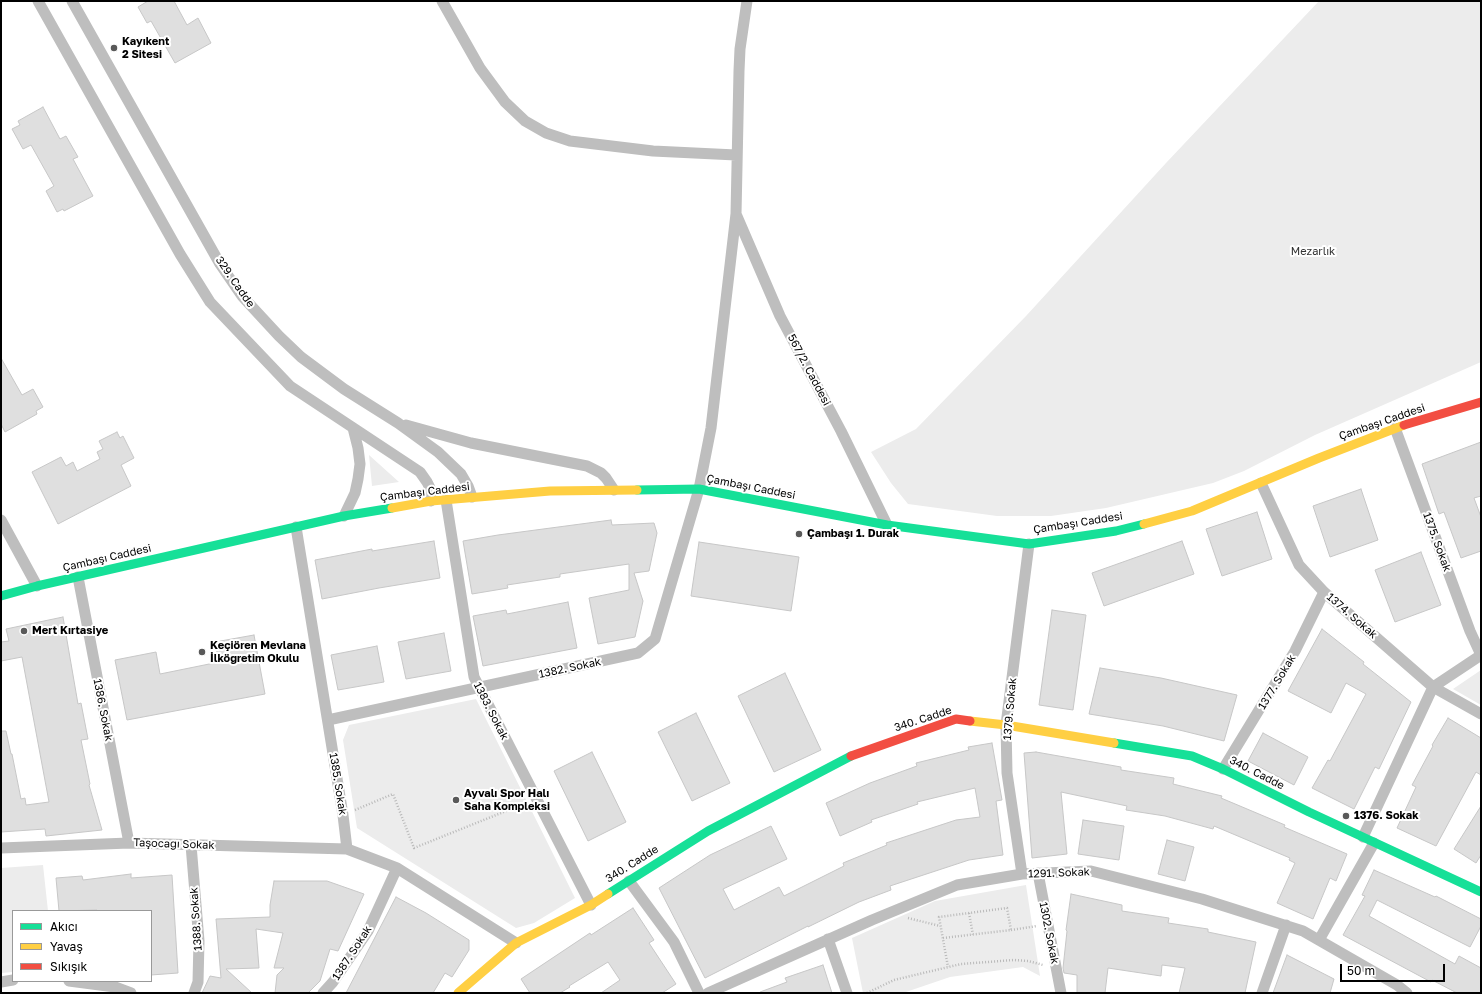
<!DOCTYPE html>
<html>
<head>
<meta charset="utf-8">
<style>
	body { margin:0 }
	#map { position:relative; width:1482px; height:994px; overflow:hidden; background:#fff; font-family:"Golos Text",sans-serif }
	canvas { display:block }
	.frame { position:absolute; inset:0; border:2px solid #000; pointer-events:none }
	.legend { position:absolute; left:12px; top:910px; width:140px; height:72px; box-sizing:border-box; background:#fff; border:1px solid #999; margin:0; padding:5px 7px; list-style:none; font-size:12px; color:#000 }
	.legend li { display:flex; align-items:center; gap:8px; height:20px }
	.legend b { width:20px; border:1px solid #999 }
	.scale { position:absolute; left:1340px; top:964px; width:105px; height:18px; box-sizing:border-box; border:2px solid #000; border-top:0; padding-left:5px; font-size:12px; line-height:14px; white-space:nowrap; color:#000; -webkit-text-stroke:3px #fff; paint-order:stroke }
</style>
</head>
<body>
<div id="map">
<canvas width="1482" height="994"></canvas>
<div class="frame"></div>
<ul class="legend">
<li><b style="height:5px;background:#16e098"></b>Akıcı</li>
<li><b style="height:5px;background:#ffcf43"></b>Yavaş</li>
<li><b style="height:5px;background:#f24e42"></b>Sıkışık</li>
</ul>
<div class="scale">50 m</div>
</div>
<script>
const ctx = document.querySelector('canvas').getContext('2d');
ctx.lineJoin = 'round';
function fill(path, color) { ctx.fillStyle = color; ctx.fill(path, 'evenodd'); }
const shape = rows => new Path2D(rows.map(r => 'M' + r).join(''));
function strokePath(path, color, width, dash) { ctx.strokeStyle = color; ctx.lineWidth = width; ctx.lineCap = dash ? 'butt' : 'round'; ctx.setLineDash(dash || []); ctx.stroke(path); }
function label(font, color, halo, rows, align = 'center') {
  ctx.font = font + ' "Golos Text",sans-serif'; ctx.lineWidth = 4; ctx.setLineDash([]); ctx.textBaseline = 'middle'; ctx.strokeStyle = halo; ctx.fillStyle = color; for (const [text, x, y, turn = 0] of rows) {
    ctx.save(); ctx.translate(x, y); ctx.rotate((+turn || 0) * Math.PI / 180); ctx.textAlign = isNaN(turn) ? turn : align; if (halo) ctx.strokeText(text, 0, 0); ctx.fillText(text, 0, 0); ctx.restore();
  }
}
fill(shape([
	[1319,1,1481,1,1481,362,1315,435,1244,471,1213,483,1106,508,1051,516,997,516,908,504,891,483,871,452,916,429,1026,316,1166,163],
	[369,455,399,482,372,486],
	[1481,670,1481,705,1453,689],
	[476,699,575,898,534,923,516,928,357,828,343,740,349,725],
	[43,865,48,911,13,911,13,972,1,973,1,868],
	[1026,885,1040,976,1023,967,950,977,903,993,863,993,852,938,935,901]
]), '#ececec');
const building = shape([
	[148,1,174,1,187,25,198,18,211,43,175,63,151,21,147,23,138,7,148,1],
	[43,107,60,139,66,136,78,157,73,159,93,196,64,211,63,209,57,212,46,191,54,186,31,145,23,149,12,129,20,125,18,121,43,107],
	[1,358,22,395,33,389,43,407,36,411,37,414,5,432,1,424,1,358],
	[117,432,120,438,123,436,134,458,121,465,131,486,58,524,32,472,61,457,66,466,73,462,77,471,100,459,97,452,103,449,99,441,117,432],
	[1481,442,1481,496,1474,498,1481,517,1481,551,1461,558,1444,512,1439,514,1422,464,1481,442],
	[1361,489,1378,540,1330,557,1313,506,1361,489],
	[1257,512,1272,559,1222,576,1206,529,1257,512],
	[611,520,612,525,654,523,657,533,649,571,634,573,643,601,635,637,598,644,589,598,629,590,629,564,560,574,560,577,507,585,508,588,472,594,463,541,498,535,611,520],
	[434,541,440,578,379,588,322,599,315,560,372,549,372,551,434,541],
	[1182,541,1194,574,1104,606,1092,573,1182,541],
	[699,542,799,557,791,611,691,596,699,542],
	[1421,552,1441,605,1395,622,1375,570,1421,552],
	[568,602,577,648,483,666,473,616,506,610,507,614,568,602],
	[1052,610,1086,615,1073,710,1039,705,1052,610],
	[63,617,78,704,81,703,88,739,81,740,90,784,89,785,102,830,46,836,45,829,1,832,1,731,6,731,11,754,12,754,21,799,25,798,26,805,49,802,22,657,1,661,1,642,9,641,6,629,63,617],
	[1322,629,1364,662,1363,664,1411,702,1379,769,1375,767,1354,809,1312,788,1328,760,1330,761,1366,694,1346,683,1331,713,1288,691,1322,629],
	[444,633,451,671,406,679,398,642,444,633],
	[254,635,265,694,127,720,115,660,156,652,160,674,219,662,215,642,254,635],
	[377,646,384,682,338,690,331,655,377,646],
	[1100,668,1161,678,1237,695,1224,741,1163,726,1089,714,1100,668],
	[785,673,821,750,774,772,738,696,785,673],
	[696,713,730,783,692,801,658,732,696,713],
	[1448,718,1481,738,1481,775,1476,772,1436,846,1397,828,1416,787,1412,785,1433,746,1432,745,1448,718],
	[1263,733,1308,757,1294,785,1248,761,1263,733],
	[992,743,1002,800,996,801,1003,855,969,860,890,886,891,890,859,902,808,927,808,926,705,978,659,888,710,855,771,826,787,859,723,889,734,910,779,887,784,896,844,866,843,863,887,845,886,843,956,820,980,817,975,788,917,802,918,804,871,820,872,822,840,836,826,803,870,783,917,766,916,763,969,750,968,747,992,743],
	[592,752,626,822,588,841,554,771,592,752],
	[1036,752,1121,767,1121,770,1174,778,1173,784,1222,796,1221,798,1285,825,1284,827,1347,854,1336,881,1330,878,1313,919,1277,903,1295,863,1289,860,1290,858,1214,826,1213,829,1165,816,1126,810,1127,806,1061,792,1067,854,1032,858,1024,753,1036,752],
	[1481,806,1481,855,1476,863,1454,849,1481,806],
	[1083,820,1124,826,1119,860,1078,854,1083,820],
	[1167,840,1194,847,1185,881,1158,874,1167,840],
	[1374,870,1435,897,1436,896,1481,919,1481,926,1470,947,1377,900,1369,916,1455,964,1459,956,1481,968,1481,993,1457,993,1432,980,1431,982,1343,935,1365,896,1362,895,1374,870],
	[131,874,131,878,172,875,178,973,151,975,151,911,97,911,97,910,59,911,56,878,82,876,83,880,131,874],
	[274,881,327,881,364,894,338,951,330,949,320,981,308,993,275,993,277,975,284,968,274,968,283,933,256,929,259,968,226,969,252,993,202,993,210,976,221,978,216,919,270,917,270,905,274,881],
	[1071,894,1122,905,1122,911,1169,918,1168,923,1208,929,1208,932,1256,942,1245,993,1179,993,1185,968,1162,965,1161,976,1108,968,1105,993,1077,993,1077,975,1064,973,1063,968,1067,931,1066,930,1071,894],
	[396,897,426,913,469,940,469,950,452,977,445,973,433,993,346,993,396,897],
	[633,908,654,940,649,943,676,984,662,993,601,993,620,980,608,962,569,986,570,987,560,993,530,993,521,979,590,933,591,935,633,908],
	[1287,955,1334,979,1330,993,1273,993,1287,955],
	[823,965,832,993,760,993,760,992,787,982,785,978,823,965]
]);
fill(building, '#dfdfdf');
strokePath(building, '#c7c7c7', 1);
strokePath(shape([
	[355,810,393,794,414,848,516,807],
	[969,913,973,935],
	[908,918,940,926],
	[1011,930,1037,926],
	[943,938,1011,930,1007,908,939,917,948,967],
	[867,993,894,980,961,964,1014,960,1028,961,1043,965]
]), '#b9b9b9', 2.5, [1, 2]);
strokePath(shape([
	[38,1,180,254,210,302,290,386,420,472,427,482,430,488,431,501],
	[72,1,220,264,242,296,279,336,301,357,344,389,398,423,438,452,461,474,468,486,472,497],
	[442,1,480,68,505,102,525,121,546,133,570,141,653,151,736,155],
	[736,214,780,316,841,431,887,525],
	[406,425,471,443,587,466,601,473,606,478,614,490],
	[1261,483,1299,565,1324,592,1433,687,1481,714],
	[446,500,474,677,591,905],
	[344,516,355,493,358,479,360,464,358,448,353,428],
	[1,520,37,586],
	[296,527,343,815,347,849,397,868,516,943],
	[78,577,129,843],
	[328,720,638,653,655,639,699,489,711,428,736,214,739,71,740,49,747,1],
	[1223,769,1295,651,1324,592],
	[1363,837,1433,687,1481,655,1470,631,1395,428],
	[191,845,199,941,198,982,194,993],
	[1,848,129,843,347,849],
	[1038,873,1061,993],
	[1022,874,1007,773,1006,725,1029,544],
	[629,881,674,942,699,993],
	[828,939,847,993],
	[1319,940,1374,843],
	[69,981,115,987,131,993],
	[1,982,13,980],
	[323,993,333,982,368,931,397,868],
	[708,993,872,920,957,885,1022,874,1091,871,1202,899,1303,931,1397,985,1407,993],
	[1262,993,1286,925]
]), '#bebebe', 11);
strokePath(shape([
	[637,490,699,489,887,525,1029,544,1116,531,1144,524],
	[1,596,37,586,344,516,392,508],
	[1114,743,1192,756,1223,769,1309,812,1481,892],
	[608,894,708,831,851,756]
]), '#16e098', 9);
strokePath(shape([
	[392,508,431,501,550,491,637,490],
	[1144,524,1192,511,1319,458,1404,425],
	[970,721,1006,725,1114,743],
	[458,993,516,943,591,905,608,894]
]), '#ffcf43', 9);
strokePath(shape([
	[1404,425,1481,402],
	[851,756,956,719,970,721]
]), '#f24e42', 9);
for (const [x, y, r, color] of [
	[114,48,4,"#595959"],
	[799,534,4,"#595959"],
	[24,631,4,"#595959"],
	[202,652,4,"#595959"],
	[456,800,4,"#595959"],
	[1346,816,4,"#595959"]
]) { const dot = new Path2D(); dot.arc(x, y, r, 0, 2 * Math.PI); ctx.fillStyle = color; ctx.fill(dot); strokePath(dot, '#fff', 1.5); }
label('bold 11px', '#000', '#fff', [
	["Kayıkent",122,42],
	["2 Sitesi",122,55],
	["Çambaşı 1. Durak",807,534],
	["Mert Kırtasiye",32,631],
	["Keçiören Mevlana",210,646],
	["İlköğretim Okulu",210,659],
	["Ayvalı Spor Halı",464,794],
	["Saha Kompleksi",464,807],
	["1376. Sokak",1354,816]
], 'left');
label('11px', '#333', '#fff', [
	["Mezarlık",1313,252]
]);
label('11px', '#000', '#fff', [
	["329. Cadde",235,282,55],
	["567/2. Caddesi",809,370,62],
	["Çambaşı Caddesi",1382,422,-19],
	["Çambaşı Caddesi",751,487,11],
	["Çambaşı Caddesi",425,492,-7],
	["Çambaşı Caddesi",1078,523,-9],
	["1375. Sokak",1437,542,70],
	["Çambaşı Caddesi",107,558,-13],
	["1374. Sokak",1352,616,41],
	["1382. Sokak",570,668,-12],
	["1377. Sokak",1277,682,-59],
	["1379. Sokak",1010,709,-85],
	["1386. Sokak",103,710,79],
	["1383. Sokak",491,711,63],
	["340. Cadde",923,719,-18],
	["340. Cadde",1257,773,27],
	["1385. Sokak",338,784,81],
	["Taşocağı Sokak",174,844,2],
	["340. Cadde",632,864,-32],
	["1291. Sokak",1059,873,-2],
	["1388. Sokak",196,919,-94],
	["1302. Sokak",1049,933,79],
	["1387. Sokak",352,953,-57]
]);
</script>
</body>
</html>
